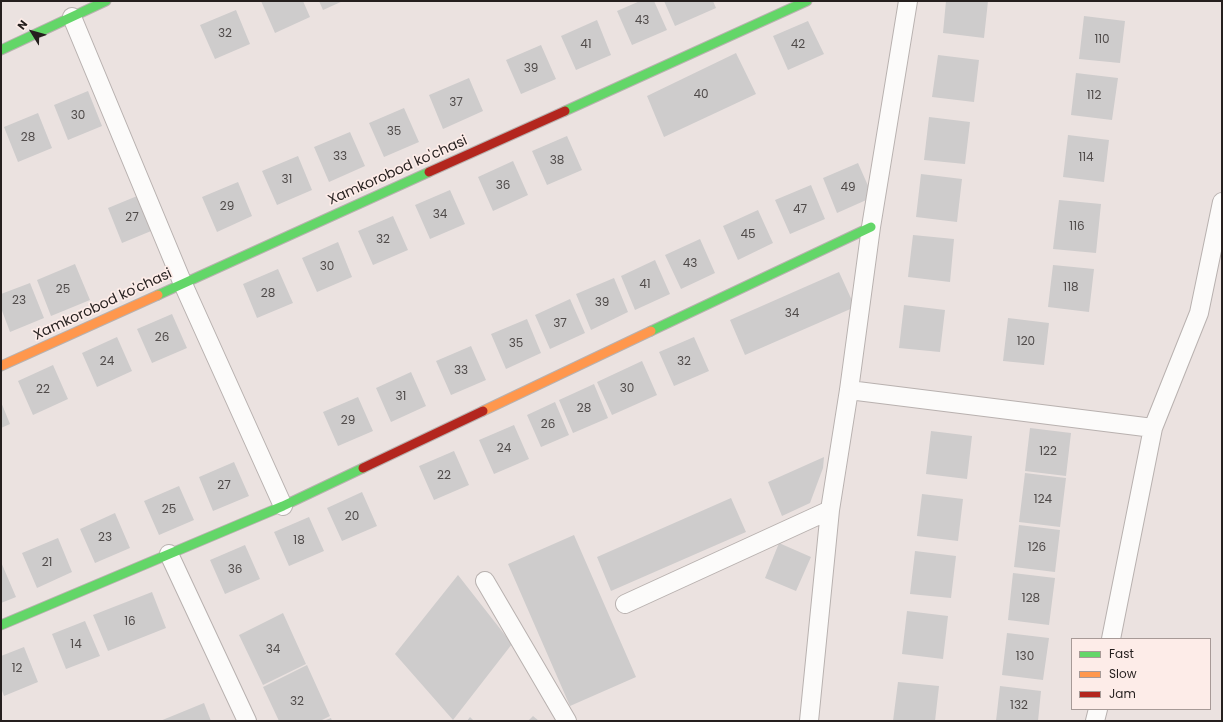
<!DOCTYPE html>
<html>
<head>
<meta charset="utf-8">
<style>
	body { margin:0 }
	#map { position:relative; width:1223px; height:722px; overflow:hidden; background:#ebe2e0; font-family:Poppins,sans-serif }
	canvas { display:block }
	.frame { position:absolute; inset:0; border:2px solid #251f1e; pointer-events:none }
	.legend { position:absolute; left:1071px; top:638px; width:140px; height:72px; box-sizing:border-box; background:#fdece8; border:1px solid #a79a97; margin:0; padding:5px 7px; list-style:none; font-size:12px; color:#251f1e }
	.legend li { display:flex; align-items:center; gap:8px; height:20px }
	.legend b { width:20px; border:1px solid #a79a97 }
	.north { position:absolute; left:12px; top:12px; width:40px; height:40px; -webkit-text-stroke:3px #fdece8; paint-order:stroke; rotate:307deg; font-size:11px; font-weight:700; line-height:16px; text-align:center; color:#251f1e }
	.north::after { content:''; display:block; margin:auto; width:14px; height:18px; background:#251f1e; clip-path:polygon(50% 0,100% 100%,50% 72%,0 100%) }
</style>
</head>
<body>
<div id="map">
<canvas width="1223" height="722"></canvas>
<div class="frame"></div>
<ul class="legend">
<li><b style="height:5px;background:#63d668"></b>Fast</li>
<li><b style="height:5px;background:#ff974d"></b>Slow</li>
<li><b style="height:5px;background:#b3261e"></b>Jam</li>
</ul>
<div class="north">N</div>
</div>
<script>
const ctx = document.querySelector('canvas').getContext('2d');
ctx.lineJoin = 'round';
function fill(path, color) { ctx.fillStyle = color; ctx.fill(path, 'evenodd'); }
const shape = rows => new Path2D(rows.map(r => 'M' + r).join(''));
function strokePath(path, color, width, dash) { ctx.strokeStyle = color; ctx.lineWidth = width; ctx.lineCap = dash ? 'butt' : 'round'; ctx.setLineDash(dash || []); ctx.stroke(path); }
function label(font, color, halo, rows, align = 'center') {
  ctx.font = font + ' Poppins,sans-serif'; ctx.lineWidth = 3.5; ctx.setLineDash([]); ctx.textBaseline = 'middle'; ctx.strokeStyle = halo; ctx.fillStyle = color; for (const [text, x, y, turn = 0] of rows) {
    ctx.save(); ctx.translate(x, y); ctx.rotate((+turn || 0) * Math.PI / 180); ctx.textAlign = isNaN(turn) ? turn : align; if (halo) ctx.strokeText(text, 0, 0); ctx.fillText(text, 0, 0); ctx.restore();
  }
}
fill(shape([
	[261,1,303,1,310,17,275,33],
	[319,1,343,1,323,10],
	[640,1,654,1,667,30,632,45,617,11],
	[664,1,713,1,716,8,675,26],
	[946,1,988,1,984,38,943,33],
	[236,10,250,44,215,59,200,25],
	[1084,16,1125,21,1120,63,1079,59],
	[597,20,611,55,576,70,561,36],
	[808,21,824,54,788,70,773,36],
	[541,45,556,79,521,94,506,60],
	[736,53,756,94,664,137,647,96],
	[938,55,979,60,974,102,932,97],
	[1076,73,1118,78,1112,120,1071,115],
	[469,78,483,111,443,129,429,95],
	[88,91,102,126,68,140,54,105],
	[404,108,419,142,384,157,369,123],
	[38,113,52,148,18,162,4,127],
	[929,117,970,122,965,164,924,160],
	[350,132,365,166,329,182,314,147],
	[1068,135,1109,140,1104,182,1063,177],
	[567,136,582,170,547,185,532,151],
	[298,156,312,190,277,205,262,171],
	[513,161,528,195,493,211,478,177],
	[858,163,873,197,837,213,823,178],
	[921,174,962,179,957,222,916,217],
	[238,182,252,216,217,232,202,197],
	[811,185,825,219,790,234,775,200],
	[450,190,465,224,430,239,415,205],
	[142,194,156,229,122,243,108,208],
	[1059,200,1101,204,1096,253,1053,249],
	[758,210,773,243,738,260,723,226],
	[393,216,408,250,373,265,358,231],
	[913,235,954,239,950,282,908,277],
	[700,239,715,273,681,289,665,255],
	[338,242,352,277,317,292,302,258],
	[655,260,670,294,635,310,621,276],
	[75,264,90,300,51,316,37,280],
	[1053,265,1094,269,1089,312,1048,307],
	[278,269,293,303,257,318,243,284],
	[839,272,855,307,745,355,730,320],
	[614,278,628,312,591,330,576,294],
	[30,283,44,318,10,332,1,308,1,294],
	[570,299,585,333,550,349,535,315],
	[904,305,945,310,940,352,899,348],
	[172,314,187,348,152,363,137,329],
	[1008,318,1049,323,1044,365,1003,361],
	[527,319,541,353,506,369,491,334],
	[117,337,132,371,97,387,82,353],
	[694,337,709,371,674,386,659,352],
	[471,346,486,380,451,395,436,361],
	[642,361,657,395,612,415,597,382],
	[53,365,68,399,33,415,18,381],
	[411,372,426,406,391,422,376,388],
	[594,384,608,418,573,433,559,400],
	[358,397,373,431,338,446,323,412],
	[1,402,10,424,1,428],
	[555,402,569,435,541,447,527,415],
	[514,425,529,459,494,474,479,440],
	[1030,428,1071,433,1066,476,1025,471],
	[931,431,972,436,967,479,926,474],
	[454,451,469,485,434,500,419,466],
	[824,457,823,468,810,503,782,516,768,482],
	[234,462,249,496,213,511,199,477],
	[1025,473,1066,478,1060,527,1019,522],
	[179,486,194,520,159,535,144,501],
	[362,492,377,526,342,541,327,508],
	[922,494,963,499,958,541,917,536],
	[731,498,746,532,611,591,597,557],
	[115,513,130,548,95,563,80,529],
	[309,517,324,551,289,566,274,532],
	[1019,525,1060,530,1055,572,1014,567],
	[574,535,636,677,570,706,508,564],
	[58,538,72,572,37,588,22,553],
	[779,543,811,557,796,591,765,578],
	[245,545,260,579,225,594,210,560],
	[915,551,956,556,951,598,910,594],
	[1,562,16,597,1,603],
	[1013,573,1055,578,1049,625,1008,620],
	[458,575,512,644,453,720,395,654],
	[152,592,166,628,108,651,93,615],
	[907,611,948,616,943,659,902,654],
	[283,613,306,664,263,685,239,635],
	[85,621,100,656,66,669,52,634],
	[1007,633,1049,638,1043,680,1002,675],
	[24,647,38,682,4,696,1,688,1,656],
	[307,665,330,716,320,721,279,721,263,687],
	[898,682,939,686,935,721,893,721],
	[1000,686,1041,691,1038,721,996,721],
	[204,703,211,721,160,721],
	[533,716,539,721,528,721],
	[470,717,474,721,467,721],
	[331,718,332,721,323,721]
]), '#cecccc');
const street = shape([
	[72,17,183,284,283,506],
	[849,390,1153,428],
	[169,554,247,721],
	[485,581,567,721],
	[625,604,830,510],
	[1111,639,1153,428,1199,313,1222,202],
	[809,721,830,510,849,390,871,227,908,1],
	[1095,721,1098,709]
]);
const fast = shape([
	[1,50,106,1],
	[565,111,807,1],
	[158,295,429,172],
	[651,331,871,227],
	[1,625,283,506,363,468]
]);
const slow = shape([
	[1,366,158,295],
	[483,411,651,331]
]);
const jam = shape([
	[429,172,565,111],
	[363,468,483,411]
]);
strokePath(street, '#b8b1af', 20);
strokePath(fast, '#b8b1af', 11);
strokePath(slow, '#b8b1af', 11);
strokePath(jam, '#b8b1af', 11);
strokePath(street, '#fcfbfa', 18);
strokePath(fast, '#63d668', 9);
strokePath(slow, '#ff974d', 9);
strokePath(jam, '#b3261e', 9);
label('12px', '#504b4a', null, [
	["43",642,21],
	["32",225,34],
	["110",1102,40],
	["41",586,45],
	["42",798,45],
	["39",531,69],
	["40",701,95],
	["112",1094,96],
	["37",456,103],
	["30",78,116],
	["35",394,132],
	["28",28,138],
	["33",340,157],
	["114",1086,158],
	["38",557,161],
	["31",287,180],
	["36",503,186],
	["49",848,188],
	["29",227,207],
	["47",800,210],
	["34",440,215],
	["27",132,218],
	["116",1077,227],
	["45",748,235],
	["32",383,240],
	["43",690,264],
	["30",327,267],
	["41",645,285],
	["118",1071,288],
	["25",63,290],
	["28",268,294],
	["23",19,301],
	["39",602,303],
	["34",792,314],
	["37",560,324],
	["26",162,338],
	["120",1026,342],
	["35",516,344],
	["24",107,362],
	["32",684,362],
	["33",461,371],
	["30",627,389],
	["22",43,390],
	["31",401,397],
	["28",584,409],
	["29",348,421],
	["26",548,425],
	["24",504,449],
	["122",1048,452],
	["22",444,476],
	["27",224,486],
	["124",1043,500],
	["25",169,510],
	["20",352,517],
	["23",105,538],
	["18",299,541],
	["126",1037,548],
	["21",47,563],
	["36",235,570],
	["128",1031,599],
	["16",130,622],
	["14",76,645],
	["34",273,650],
	["130",1025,657],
	["12",17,669],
	["32",297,702],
	["132",1019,706]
]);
label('14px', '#251f1e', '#fdece8', [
	["Xamkorobod ko'chasi",398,171,-24],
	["Xamkorobod ko'chasi",103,305,-25]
]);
</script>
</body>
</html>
